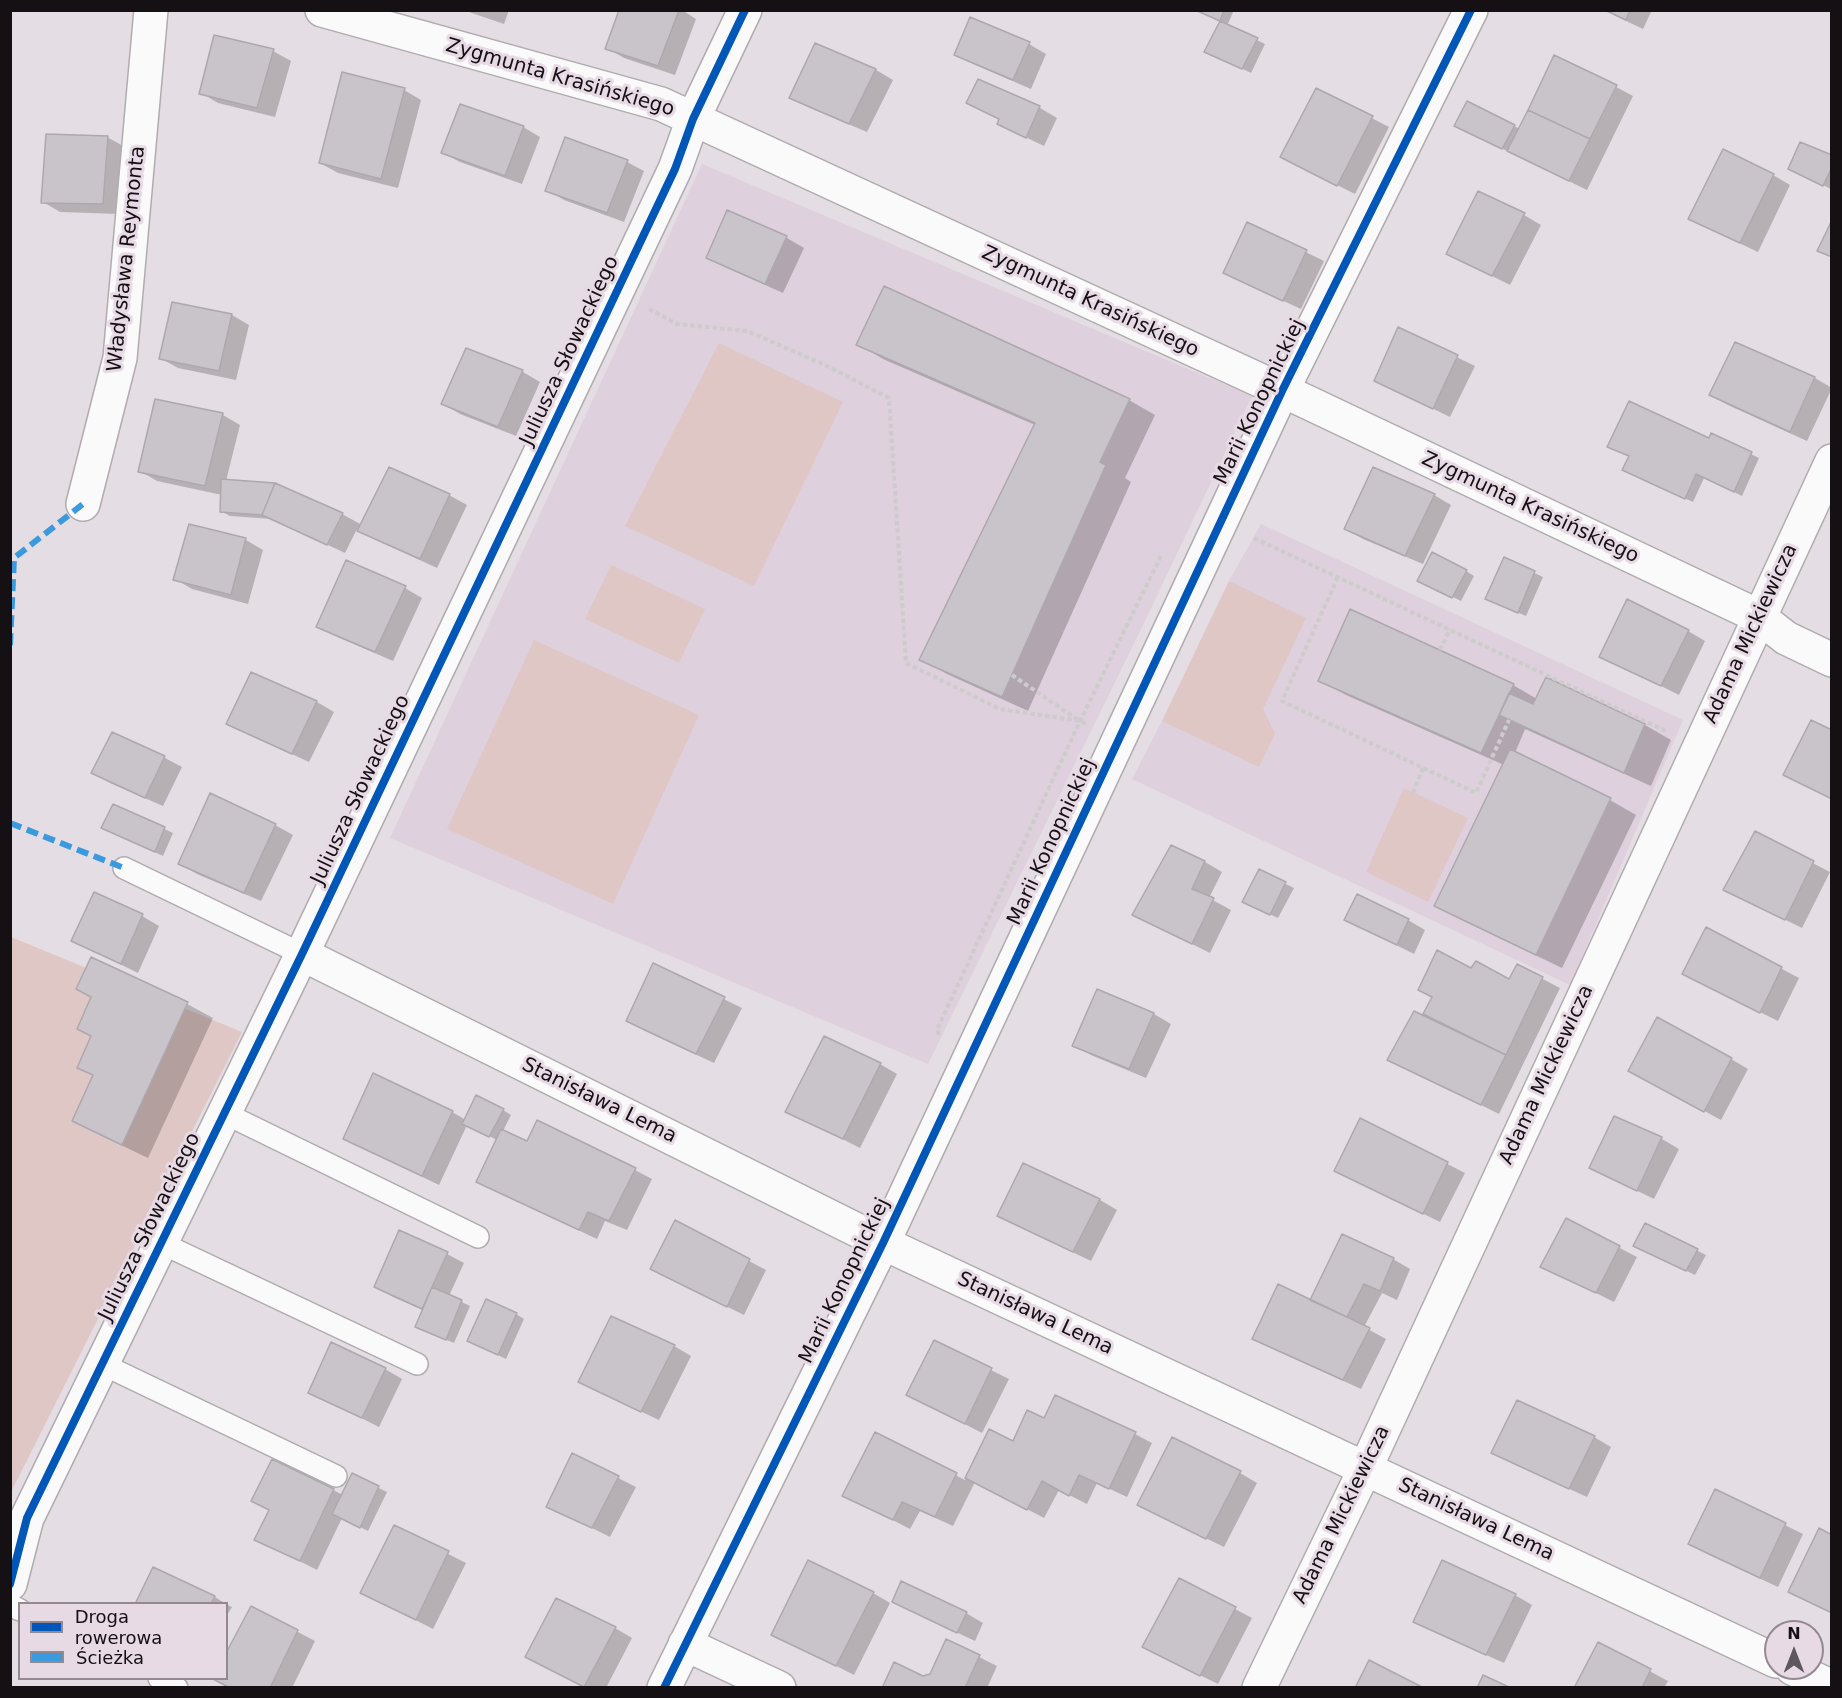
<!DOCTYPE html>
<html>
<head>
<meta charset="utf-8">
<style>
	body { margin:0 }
	#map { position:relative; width:1842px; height:1698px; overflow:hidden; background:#e4dde3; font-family:"DejaVu Sans",sans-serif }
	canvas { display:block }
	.frame { position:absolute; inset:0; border:12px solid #151014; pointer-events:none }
	.legend { position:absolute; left:18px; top:1602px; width:210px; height:78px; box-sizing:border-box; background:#e7dae5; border:2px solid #938991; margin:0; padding:8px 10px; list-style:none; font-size:18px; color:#151014 }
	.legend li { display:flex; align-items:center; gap:12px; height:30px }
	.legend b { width:30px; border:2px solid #938991 }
	.north { position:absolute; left:1764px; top:1620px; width:60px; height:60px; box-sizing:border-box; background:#e7dae5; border:2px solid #938991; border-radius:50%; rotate:0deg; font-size:16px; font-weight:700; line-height:24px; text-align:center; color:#151014 }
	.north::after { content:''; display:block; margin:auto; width:21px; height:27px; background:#5d585c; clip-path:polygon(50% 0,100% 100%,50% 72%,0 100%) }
</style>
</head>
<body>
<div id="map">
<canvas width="1842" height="1698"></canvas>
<div class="frame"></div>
<ul class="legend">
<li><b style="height:8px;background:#0057b8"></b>Droga rowerowa</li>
<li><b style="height:8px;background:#3b9ade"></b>Ścieżka</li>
</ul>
<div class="north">N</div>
</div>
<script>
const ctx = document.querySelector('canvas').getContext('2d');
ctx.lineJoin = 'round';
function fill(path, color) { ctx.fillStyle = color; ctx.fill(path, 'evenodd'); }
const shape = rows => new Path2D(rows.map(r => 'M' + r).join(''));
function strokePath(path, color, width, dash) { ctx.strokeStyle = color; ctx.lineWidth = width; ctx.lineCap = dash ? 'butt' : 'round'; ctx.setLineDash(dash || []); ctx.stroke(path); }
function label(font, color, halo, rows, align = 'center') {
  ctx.font = font + ' "DejaVu Sans",sans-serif'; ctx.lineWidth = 6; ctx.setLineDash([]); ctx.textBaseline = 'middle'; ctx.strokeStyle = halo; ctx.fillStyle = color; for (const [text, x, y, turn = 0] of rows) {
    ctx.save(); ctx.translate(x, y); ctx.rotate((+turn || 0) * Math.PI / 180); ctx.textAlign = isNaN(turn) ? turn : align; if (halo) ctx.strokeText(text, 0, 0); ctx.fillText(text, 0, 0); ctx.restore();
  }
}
fill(shape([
	[702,164,1252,396,1143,625,928,1064,390,838],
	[1261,524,1683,720,1570,985,1132,779,1162,721,1229,581]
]), '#ded0dc');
fill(shape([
	[719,343,843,402,754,586,625,526],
	[611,565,705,609,679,663,585,619],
	[1229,581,1306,618,1263,709,1275,734,1259,767,1162,721],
	[534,640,699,715,613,904,447,829],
	[1404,788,1468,818,1428,902,1366,872],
	[11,937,242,1032,11,1492]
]), '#dfc7c6');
fill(shape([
	[463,10,509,10,504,24],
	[620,10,682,10,696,19,675,75,624,58,607,48],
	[1196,10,1234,10,1227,26,1265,44,1251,73,1206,51,1221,22],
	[1603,10,1652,10,1643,29],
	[1029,44,1046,54,1031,89,973,64,956,54],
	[816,45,876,70,893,80,867,132,808,107,791,97],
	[273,51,291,61,275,117,218,103,201,93],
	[979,81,1040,108,1057,118,1044,146,998,124,1001,120,968,103],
	[1616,87,1633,96,1587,190,1464,130,1468,103,1520,129],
	[404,90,421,100,398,188,338,173,320,163],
	[1317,90,1389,127,1355,194,1299,166],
	[523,127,540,137,522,184,460,162,443,153],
	[107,137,125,147,120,214,60,212,43,202],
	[1832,157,1831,189,1798,173],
	[627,162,644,171,624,222,564,200,547,190],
	[1773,175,1790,185,1758,252,1707,228,1690,218],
	[728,212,787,238,804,248,783,293,725,267,707,257],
	[1524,215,1541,225,1510,285,1448,254],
	[1248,224,1324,261,1301,309,1242,282,1225,272],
	[173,304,232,315,249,325,236,380,178,368,160,358],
	[1399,329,1475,366,1450,417,1376,381],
	[858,344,1129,400,1155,415,1125,478,1131,482,1028,711,947,674,921,659,1035,425,883,359],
	[1736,344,1815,378,1832,388,1807,441,1728,405,1711,395],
	[467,350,523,372,540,382,516,436,460,414,443,404],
	[157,401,223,415,240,425,226,481,342,514,362,525,389,468,449,495,467,505,437,568,376,540,357,529,345,553,272,519,230,516,221,511,222,495,157,481,140,471],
	[1711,435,1759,458,1742,496,1704,478,1693,502,1632,474,1709,440],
	[1434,495,1451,505,1423,564,1363,539,1346,529],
	[190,525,246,540,263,550,248,604,192,589,175,579],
	[1504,559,1543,577,1526,616,1487,599],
	[1466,571,1474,576,1461,601,1427,585],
	[405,588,422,598,393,661,335,636,318,626],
	[1688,631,1705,641,1679,695,1601,656],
	[252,674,317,702,334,712,309,762,246,733,228,724],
	[1547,679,1645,725,1671,740,1651,786,1525,729,1515,753,1610,800,1636,815,1562,968,1462,920,1436,905,1504,765,1346,695,1320,680,1513,685,1537,699],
	[113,734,165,758,182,767,163,806,110,783,93,773],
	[211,795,275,825,293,835,261,901,197,874,180,864],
	[114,806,173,833,163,856,111,832],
	[1755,833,1830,872,1802,928,1725,890],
	[1172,847,1205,862,1222,872,1209,898,1231,910,1210,953,1134,915],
	[1259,871,1294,888,1278,918,1252,906],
	[95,894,142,916,159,926,138,973,73,941],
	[1346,920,1408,920,1425,930,1414,954],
	[1706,929,1799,978,1778,1021,1701,983],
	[92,959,187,1004,213,1018,148,1158,100,1135,74,1120,95,1076],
	[654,965,742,1008,714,1063,645,1031,628,1021],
	[1518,966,1560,988,1499,1114,1389,1059,1423,1016,1433,997,1471,970,1510,981],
	[1098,991,1154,1014,1171,1024,1146,1078,1091,1055,1074,1045],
	[1731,1059,1748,1069,1721,1120,1647,1080],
	[880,1064,897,1074,860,1148,787,1111],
	[503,1110,511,1115,503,1131,528,1143,635,1170,652,1179,627,1230,605,1221,597,1239,495,1191,478,1181,497,1140,467,1125,439,1185,362,1148,345,1138,452,1112,466,1120],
	[1615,1118,1662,1139,1679,1149,1654,1199,1591,1168],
	[1361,1120,1465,1173,1440,1222,1336,1171],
	[1023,1165,1100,1200,1117,1210,1091,1261,1016,1225],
	[1566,1220,1637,1257,1614,1302,1542,1266],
	[1645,1225,1706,1255,1695,1275,1643,1250],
	[400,1232,447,1254,464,1263,449,1296,470,1306,454,1343,425,1331,423,1310,393,1297,376,1287],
	[1393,1259,1410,1269,1397,1300,1382,1293,1364,1327,1386,1339,1361,1389,1271,1348,1254,1338,1311,1302],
	[749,1261,766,1270,744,1315,669,1278],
	[516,1314,524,1319,506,1359,477,1345],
	[934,1342,1009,1379,982,1433,908,1395],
	[674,1346,691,1356,659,1420,597,1391],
	[385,1369,402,1379,379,1427,309,1392],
	[1044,1420,1135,1434,1152,1443,1127,1497,1097,1483,1087,1504,1059,1490,1044,1518,975,1482,953,1526,920,1511,910,1529,844,1495,876,1434,965,1480,990,1431,1013,1443],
	[1594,1437,1611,1447,1587,1497,1510,1462,1493,1452],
	[573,1455,636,1487,610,1537,548,1506],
	[1240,1473,1257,1483,1224,1547,1156,1514],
	[352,1475,387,1492,368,1531,342,1518,317,1570,256,1539,270,1511,253,1501,333,1490,343,1495],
	[1716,1491,1803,1534,1778,1587,1707,1554,1690,1544],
	[395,1527,466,1563,433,1629,362,1593],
	[154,1569,215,1597,226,1604,137,1604],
	[873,1593,890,1603,854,1675,773,1634],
	[1515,1595,1532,1605,1504,1663,1432,1631,1415,1621],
	[893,1601,966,1613,983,1623,975,1641,911,1611],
	[226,1604,232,1607,226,1617],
	[252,1608,315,1641,292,1688,231,1688,215,1678,226,1678],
	[1235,1609,1252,1618,1218,1684,1161,1656],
	[615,1628,632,1638,606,1688,586,1688,544,1666],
	[947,1641,997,1666,987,1688,884,1688,931,1675],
	[1599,1644,1668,1681,1664,1688,1576,1688]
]), '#0003');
const building = shape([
	[619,10,679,10,658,66,605,49,619,10],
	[1195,10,1224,10,1220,21,1195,10],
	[1605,10,1630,10,1626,20,1605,10],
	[970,17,1030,42,1013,80,954,55,970,17],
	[1220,21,1258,38,1242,69,1204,52,1220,21],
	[214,35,274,49,257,108,199,94,214,35],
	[815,43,876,69,849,124,789,98,815,43],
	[1554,55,1617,85,1590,139,1528,110,1554,55],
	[342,72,405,88,381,179,319,163,342,72],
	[978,79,1040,106,1026,138,997,124,999,119,966,103,978,79],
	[1316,88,1373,116,1337,186,1280,157,1316,88],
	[1467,101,1515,125,1502,149,1454,126,1467,101],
	[460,104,524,126,505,176,441,153,460,104],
	[1528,110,1590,139,1569,181,1507,151,1528,110],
	[46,134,108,136,103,204,41,203,46,134],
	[565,137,628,160,607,213,545,191,565,137],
	[1800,142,1832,155,1832,167,1823,186,1788,169,1800,142],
	[1723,149,1774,174,1740,243,1688,219,1723,149],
	[1478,191,1525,213,1492,276,1446,254,1478,191],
	[727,210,787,236,765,284,706,258,727,210],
	[1832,220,1832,257,1817,251,1832,220],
	[1247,222,1307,250,1283,301,1223,273,1247,222],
	[884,286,1130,399,1100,462,1106,465,1002,697,919,660,1035,423,856,345,884,286],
	[172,302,232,314,219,371,159,359,172,302],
	[1398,327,1458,355,1433,409,1374,381,1398,327],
	[1735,342,1815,377,1790,432,1709,395,1735,342],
	[466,348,523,370,498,427,441,404,466,348],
	[155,399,223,413,205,486,138,472,155,399],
	[1629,401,1709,438,1711,433,1752,452,1734,492,1696,474,1685,499,1622,470,1629,456,1607,447,1629,401],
	[389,467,450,494,420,559,357,531,389,467],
	[1373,467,1435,494,1405,556,1344,529,1373,467],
	[221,479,275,483,262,515,220,512,221,479],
	[275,483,343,513,327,545,262,515,275,483],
	[189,524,246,538,231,595,173,580,189,524],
	[1432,552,1467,570,1452,598,1417,581,1432,552],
	[1504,557,1535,571,1518,613,1485,599,1504,557],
	[346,560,406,586,375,652,316,627,346,560],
	[1627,599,1689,630,1661,686,1599,657,1627,599],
	[1350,609,1514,684,1481,753,1318,681,1350,609],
	[251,672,317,701,292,754,226,724,251,672],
	[1546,677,1645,724,1624,773,1499,715,1509,693,1533,704,1546,677],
	[1811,720,1832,730,1832,799,1783,775,1811,720],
	[112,732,165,756,145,798,91,773,112,732],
	[1510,749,1611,798,1536,955,1434,906,1510,749],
	[210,793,276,824,244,893,178,864,210,793],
	[113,804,165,827,155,852,101,828,113,804],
	[1755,831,1814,861,1785,920,1723,890,1755,831],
	[1171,845,1205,861,1192,889,1214,898,1192,944,1132,915,1171,845],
	[1259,869,1286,882,1270,915,1242,902,1259,869],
	[94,892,143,914,121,964,71,941,94,892],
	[1357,894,1409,919,1397,945,1344,920,1357,894],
	[1706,927,1782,967,1760,1013,1682,974,1706,927],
	[1437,950,1471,968,1476,961,1509,979,1517,964,1543,977,1506,1055,1423,1014,1432,997,1418,990,1437,950],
	[91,957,188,1002,122,1145,72,1121,93,1075,77,1068,91,1036,77,1029,91,997,76,989,91,957],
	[653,963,725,997,696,1054,626,1021,653,963],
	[1097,989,1154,1013,1129,1069,1072,1046,1097,989],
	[1414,1011,1506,1055,1481,1105,1387,1060,1414,1011],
	[1657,1017,1732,1058,1704,1112,1628,1071,1657,1017],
	[824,1036,881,1063,843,1139,785,1112,824,1036],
	[373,1073,453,1111,422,1176,343,1139,373,1073],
	[476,1095,504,1109,489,1137,462,1124,476,1095],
	[1614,1116,1662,1137,1637,1191,1589,1168,1614,1116],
	[1360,1118,1448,1162,1423,1214,1334,1171,1360,1118],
	[537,1120,636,1168,609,1221,588,1212,579,1230,476,1182,501,1129,527,1141,537,1120],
	[1023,1163,1100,1199,1073,1252,997,1216,1023,1163],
	[1566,1218,1620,1246,1596,1293,1540,1267,1566,1218],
	[675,1220,750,1259,727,1307,650,1269,675,1220],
	[1645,1223,1698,1249,1686,1271,1633,1246,1645,1223],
	[399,1230,448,1252,422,1309,374,1287,399,1230],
	[1342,1234,1394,1258,1380,1291,1364,1284,1347,1317,1310,1300,1342,1234],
	[1278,1284,1370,1328,1343,1380,1252,1339,1278,1284],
	[432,1287,462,1300,446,1340,415,1327,432,1287],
	[486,1299,517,1313,498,1355,467,1341,486,1299],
	[611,1316,675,1345,641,1412,578,1382,611,1316],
	[934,1340,992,1368,965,1424,906,1395,934,1340],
	[331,1342,386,1368,362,1418,308,1393,331,1342],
	[1055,1395,1136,1432,1109,1489,1079,1475,1069,1496,1042,1481,1027,1510,965,1478,989,1429,1013,1441,1027,1410,1044,1418,1055,1395],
	[1517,1400,1595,1436,1569,1489,1491,1453,1517,1400],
	[875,1432,957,1473,935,1517,902,1502,893,1520,842,1496,875,1432],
	[1172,1437,1241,1471,1206,1539,1137,1505,1172,1437],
	[572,1453,619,1476,592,1528,546,1507,572,1453],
	[272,1459,334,1489,300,1561,254,1540,269,1510,251,1501,272,1459],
	[352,1473,379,1486,360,1528,332,1514,352,1473],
	[1715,1489,1786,1523,1760,1578,1688,1544,1715,1489],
	[394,1525,449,1551,416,1620,360,1593,394,1525],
	[1819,1528,1832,1535,1832,1613,1788,1592,1819,1528],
	[808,1560,874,1592,836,1666,771,1635,808,1560],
	[1442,1560,1516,1594,1486,1655,1413,1622,1442,1560],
	[153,1567,215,1596,211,1604,135,1604,153,1567],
	[1179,1578,1236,1607,1200,1676,1142,1647,1179,1578],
	[901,1581,967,1612,957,1633,892,1602,901,1581],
	[556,1598,616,1627,584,1687,525,1657,556,1598],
	[251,1606,298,1630,270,1688,230,1688,213,1679,226,1678,226,1653,251,1606],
	[946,1639,980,1655,965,1688,882,1688,894,1662,923,1676,930,1674,946,1639],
	[1598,1642,1651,1669,1642,1688,1574,1688,1598,1642],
	[1369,1660,1424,1688,1355,1688,1369,1660],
	[1483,1675,1511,1688,1477,1688,1483,1675]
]);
fill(building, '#c9c4c9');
strokePath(building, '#aca8ad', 1.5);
const lane = shape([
	[124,868,302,954],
	[224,1113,478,1237],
	[161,1243,417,1364],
	[102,1364,336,1476],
	[10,1605,20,1610],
	[159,1678,177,1688]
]);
const street = shape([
	[322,10,661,104,1307,402,1758,616,1786,638,1832,660],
	[83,504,120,358,151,10],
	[302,954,883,1243,1776,1661],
	[10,1584,27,1518,302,954,675,169,693,119,745,10],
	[685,1644,779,1688],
	[1792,1668,1832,1687],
	[664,1688,883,1243,1282,391,1471,10],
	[1259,1688,1365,1469,1832,461]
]);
strokePath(lane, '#b0abaf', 24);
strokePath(street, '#b0abaf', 36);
strokePath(shape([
	[649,309,677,324,747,331,823,364,889,398,906,663,1000,709,1080,721,1088,725],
	[1254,538,1668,732],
	[1338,577,1282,701,1476,793,1509,720],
	[1440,650,1450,629],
	[1012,675,1078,720],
	[1413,793,1423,768],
	[939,1035,937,1030,1080,721,1161,556]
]), '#cecbcd', 4, [4.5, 3]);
strokePath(lane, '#fbfafb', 21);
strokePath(street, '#fbfafb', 33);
strokePath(shape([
	[10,645,14,558,83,504],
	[10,823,124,868]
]), '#3b9ade', 6, [12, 6]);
strokePath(shape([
	[10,1584,27,1518,302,954,675,169,693,119,745,10],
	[664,1688,883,1243,1282,391,1471,10]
]), '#0057b8', 8);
label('20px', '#151014', '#e7dae5', [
	["Zygmunta Krasińskiego",560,78,16],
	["Władysława Reymonta",127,259,-84],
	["Zygmunta Krasińskiego",1090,302,25],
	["Juliusza Słowackiego",570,351,-65],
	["Marii Konopnickiej",1260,402,-64],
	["Zygmunta Krasińskiego",1530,508,25],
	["Adama Mickiewicza",1751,634,-65],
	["Juliusza Słowackiego",361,790,-65],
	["Marii Konopnickiej",1052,842,-65],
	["Adama Mickiewicza",1547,1075,-65],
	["Stanisława Lema",599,1101,26],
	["Juliusza Słowackiego",150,1227,-64],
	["Marii Konopnickiej",845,1281,-64],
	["Stanisława Lema",1035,1314,25],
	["Adama Mickiewicza",1342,1515,-64],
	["Stanisława Lema",1476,1520,25]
]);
</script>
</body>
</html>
